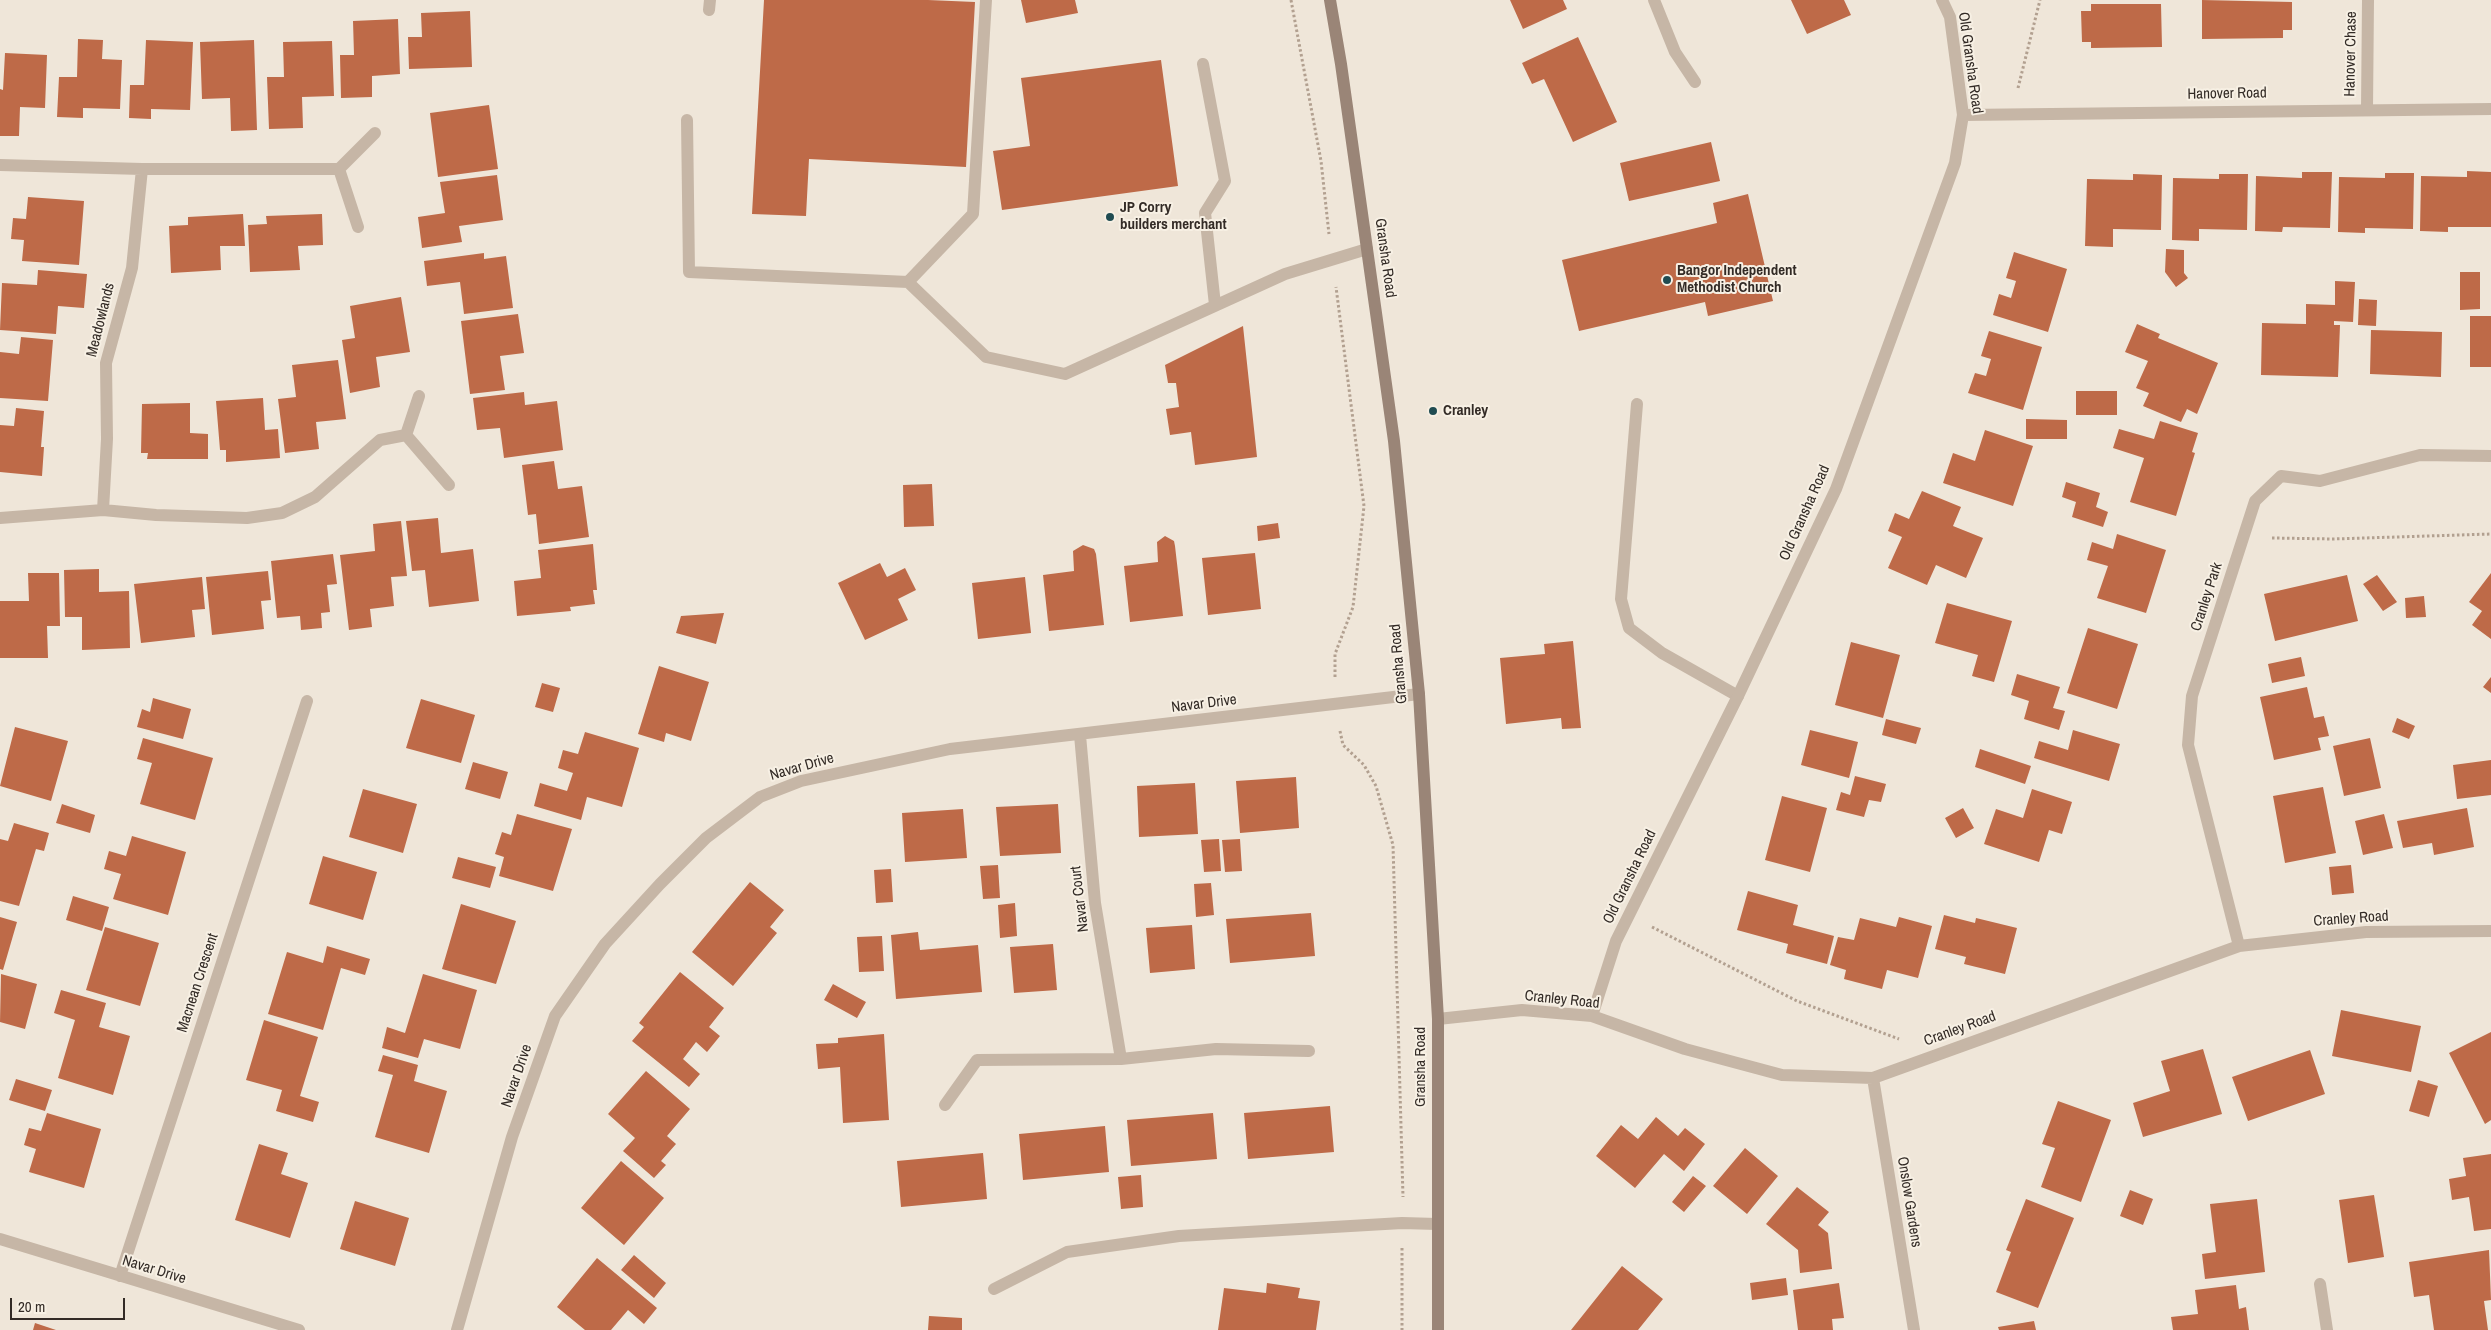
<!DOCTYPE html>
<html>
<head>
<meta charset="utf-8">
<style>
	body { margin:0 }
	#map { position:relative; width:2491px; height:1330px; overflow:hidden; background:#efe6d9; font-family:"Archivo Narrow",sans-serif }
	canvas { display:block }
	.scale { position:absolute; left:10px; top:1298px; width:115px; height:22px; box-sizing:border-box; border:2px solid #332b26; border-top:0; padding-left:6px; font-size:15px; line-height:18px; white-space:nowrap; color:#332b26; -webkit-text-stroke:4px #f7f0e4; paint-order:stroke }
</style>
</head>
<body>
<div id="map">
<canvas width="2491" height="1330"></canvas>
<div class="scale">20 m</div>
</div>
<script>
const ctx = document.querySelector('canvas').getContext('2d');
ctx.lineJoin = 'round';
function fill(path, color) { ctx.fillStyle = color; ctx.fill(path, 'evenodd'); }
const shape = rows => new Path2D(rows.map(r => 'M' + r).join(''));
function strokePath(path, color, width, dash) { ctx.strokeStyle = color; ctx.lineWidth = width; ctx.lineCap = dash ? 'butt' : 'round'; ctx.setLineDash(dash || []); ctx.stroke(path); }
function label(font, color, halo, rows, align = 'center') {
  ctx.font = font + ' "Archivo Narrow",sans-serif'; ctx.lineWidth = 4; ctx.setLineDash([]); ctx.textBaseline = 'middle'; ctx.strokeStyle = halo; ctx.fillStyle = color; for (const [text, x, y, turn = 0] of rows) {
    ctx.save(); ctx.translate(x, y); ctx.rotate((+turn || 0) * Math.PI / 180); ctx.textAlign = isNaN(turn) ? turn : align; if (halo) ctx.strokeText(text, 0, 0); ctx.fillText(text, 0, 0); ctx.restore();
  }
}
fill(shape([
	[764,0,928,0,975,2,966,167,809,159,806,216,752,214],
	[1021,0,1075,0,1078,13,1026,23],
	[1510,0,1563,0,1567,9,1523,29],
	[1791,0,1844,0,1851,15,1807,34],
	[2202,0,2292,2,2292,30,2283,30,2283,38,2202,39],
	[2091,4,2161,4,2162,47,2091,48,2091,42,2082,42,2081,11,2091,11],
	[470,11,472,67,409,69,408,37,422,37,421,13],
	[398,19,400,74,372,76,372,97,341,98,340,55,354,55,353,21],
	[1578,37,1617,122,1573,142,1544,79,1532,84,1522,63],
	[78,39,103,40,102,59,122,60,120,109,83,108,83,118,57,117,59,77,77,77],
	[146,40,193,42,190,110,151,109,151,119,129,118,130,85,144,85],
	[254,40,257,130,231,131,230,98,202,99,200,42],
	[332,41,334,96,302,97,303,128,269,129,267,77,284,77,283,42],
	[5,53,47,55,45,108,20,107,19,136,0,136,0,89,3,90],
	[1161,60,1178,186,1002,210,993,151,1030,146,1021,78],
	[489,105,498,169,438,177,430,113],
	[1711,142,1720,181,1629,201,1620,163],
	[2467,171,2491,172,2491,227,2448,227,2448,232,2420,231,2421,176,2467,177],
	[2302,172,2332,172,2330,228,2283,227,2282,232,2255,231,2256,176,2302,178],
	[2385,173,2414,173,2413,229,2365,228,2365,233,2338,232,2339,177,2385,178],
	[2133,174,2162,175,2161,230,2113,229,2113,247,2085,246,2087,179,2133,180],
	[2219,174,2248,174,2247,230,2199,229,2199,241,2172,240,2173,178,2219,179],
	[497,175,503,220,459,226,462,242,422,248,418,217,445,213,440,182],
	[1748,194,1773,301,1708,316,1705,302,1579,331,1562,260,1717,223,1713,203],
	[28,197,84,201,79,265,22,261,24,240,11,239,13,218,26,219],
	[243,214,245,246,220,246,221,270,171,273,169,226,188,225,188,217],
	[322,214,323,245,298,246,300,270,250,272,248,225,267,224,266,216],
	[2166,249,2184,250,2184,273,2188,278,2176,287,2165,272],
	[2014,252,2067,269,2048,332,1993,315,1999,294,2011,298,2016,281,2006,278],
	[484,253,484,259,506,256,513,308,464,314,460,282,427,286,424,261],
	[38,270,87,274,84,308,58,306,56,334,0,330,2,283,37,285],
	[2460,272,2480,272,2480,309,2460,310],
	[2335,281,2355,282,2353,322,2334,321,2334,325,2340,325,2338,377,2261,375,2262,323,2306,324,2306,304,2335,305],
	[401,297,410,352,376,357,380,387,350,393,342,340,355,338,350,306],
	[2359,299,2377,300,2376,326,2358,325],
	[518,314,524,353,500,356,505,390,470,394,461,321],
	[2470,316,2491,316,2491,367,2470,367],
	[2137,324,2160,334,2158,338,2218,363,2197,414,2187,409,2181,422,2143,406,2149,393,2136,388,2148,361,2125,352],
	[1243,326,1257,457,1195,465,1191,432,1170,435,1166,409,1179,407,1176,383,1168,383,1165,365],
	[2371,330,2442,332,2441,377,2370,374],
	[1989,331,2042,347,2023,410,1968,393,1975,373,1986,376,1991,359,1981,356],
	[21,337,53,340,48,401,0,398,0,352,19,354],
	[338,360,346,419,316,422,319,449,285,453,278,399,296,397,292,365],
	[2076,391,2117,391,2117,415,2076,415],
	[524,392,525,405,557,401,563,450,504,458,500,428,477,430,473,398],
	[263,398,265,430,278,429,280,458,226,462,226,450,220,450,216,401],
	[190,403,190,433,208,434,208,459,147,459,148,453,141,453,142,404],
	[16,408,44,411,41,447,44,447,42,476,0,472,0,425,14,426],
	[2026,419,2067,420,2067,439,2026,439],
	[2160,421,2198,433,2192,452,2195,453,2176,516,2130,502,2144,458,2113,448,2119,429,2154,439],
	[1985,430,2033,446,2013,506,1943,483,1953,453,1975,461],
	[554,461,558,489,582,486,589,537,539,544,536,514,528,515,522,465],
	[2066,482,2100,493,2096,507,2108,512,2103,527,2072,517,2076,502,2062,497],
	[932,484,934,526,904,527,903,485],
	[1922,491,1961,507,1953,526,1983,538,1966,578,1936,565,1927,585,1888,568,1902,537,1888,531,1895,513,1909,519],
	[438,518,441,553,473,549,479,601,429,607,425,570,412,571,406,521],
	[401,521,407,576,391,577,394,606,370,609,372,627,349,630,340,555,375,551,373,524],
	[1278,523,1280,538,1258,541,1257,526],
	[2117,534,2166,550,2146,613,2097,598,2108,566,2087,560,2092,542,2113,549],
	[1165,536,1174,541,1175,546,1183,616,1130,622,1124,566,1158,562,1157,542],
	[593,544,597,590,593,590,595,604,570,607,571,611,517,616,514,581,541,578,538,550],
	[1083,545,1094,549,1096,554,1104,625,1049,631,1043,575,1074,571,1073,551],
	[1255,553,1261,609,1208,615,1202,558],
	[333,554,337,584,327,585,330,612,321,613,322,628,301,630,300,616,277,618,271,561],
	[880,563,887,577,905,568,916,590,898,599,908,620,865,640,838,583],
	[99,569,99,592,129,591,130,648,82,650,82,617,65,617,64,570],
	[268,571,271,600,261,601,264,629,212,635,206,577],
	[28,573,59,573,60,626,47,626,48,658,0,658,0,601,29,601],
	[2491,573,2491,639,2472,625,2482,611,2469,602],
	[2347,575,2358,621,2275,641,2264,594],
	[2377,575,2397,602,2383,611,2363,584],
	[202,577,205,609,192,610,195,637,141,643,134,584],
	[1025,577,1031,633,978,639,972,583],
	[2424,596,2426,617,2406,618,2405,598],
	[1947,603,2012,621,1994,682,1972,676,1978,655,1935,643],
	[724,613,716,644,676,633,681,616],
	[2088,628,2138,644,2117,709,2067,693],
	[1573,641,1581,728,1562,729,1561,718,1506,724,1500,658,1545,654,1544,644],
	[1851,642,1900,655,1883,718,1835,705],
	[2301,657,2305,676,2272,683,2268,664],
	[659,666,709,682,691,741,666,733,664,742,638,734],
	[2017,674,2060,687,2053,708,2065,711,2059,730,2024,719,2029,701,2011,695],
	[2491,677,2491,693,2483,687],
	[542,683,560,688,553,712,535,707],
	[2307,687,2314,718,2324,716,2329,736,2318,738,2321,750,2274,760,2260,697],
	[153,698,191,709,183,739,137,727,142,709,150,712],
	[421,699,475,715,461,763,406,748],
	[2397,718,2415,726,2409,739,2392,732],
	[1886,719,1921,728,1916,744,1882,735],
	[15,727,68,741,51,801,0,786],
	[1810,730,1858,742,1849,778,1801,765],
	[2073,730,2120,744,2109,781,2034,758,2039,741,2068,750],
	[585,732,639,748,622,807,587,797,581,820,534,806,540,783,567,791,573,773,558,768,563,750,578,754],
	[143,738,213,758,195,820,140,804,152,763,137,759],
	[2370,738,2381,788,2344,796,2333,746],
	[1980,749,2031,766,2025,784,1975,767],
	[2491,760,2491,795,2457,799,2453,765],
	[473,762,508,772,500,799,465,789],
	[1855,776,1886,784,1881,802,1869,800,1864,817,1836,810,1841,792,1850,795],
	[1296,777,1299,828,1240,833,1236,781],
	[1195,783,1198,834,1139,837,1137,786],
	[2323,787,2336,853,2285,863,2273,796],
	[363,789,417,804,403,853,349,837],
	[2032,789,2072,802,2062,834,2049,830,2039,862,1984,844,1996,809,2023,818],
	[1782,796,1827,808,1810,872,1765,860],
	[62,804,95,815,90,833,56,823],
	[1058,804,1061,853,1000,856,996,807],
	[1963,808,1974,828,1956,838,1945,818],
	[2467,808,2474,847,2434,855,2432,843,2403,848,2397,821],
	[963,809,967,858,905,862,902,813],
	[517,814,572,829,553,891,499,876,504,857,495,854,502,832,511,835],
	[2384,814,2393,848,2363,855,2355,821],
	[14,823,49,833,44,851,36,849,19,906,0,901,0,839,8,841],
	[132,836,186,852,168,915,113,899,121,874,104,869,109,851,126,856],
	[1219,839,1221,871,1204,872,1201,840],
	[1240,839,1242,871,1225,872,1222,840],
	[323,856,377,872,363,920,309,904],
	[458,857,496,867,490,888,452,878],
	[998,865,1000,898,983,899,980,866],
	[2351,865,2354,893,2332,895,2329,867],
	[891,869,893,902,876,903,874,870],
	[750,882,784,910,770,927,777,933,733,986,692,952],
	[1211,883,1214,915,1196,917,1194,884],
	[1748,891,1798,905,1793,925,1834,936,1827,964,1786,953,1788,944,1737,930],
	[73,896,109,907,102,931,66,920],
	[1015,903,1017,936,1000,938,998,905],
	[461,904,516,921,496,984,442,969],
	[1311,913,1315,956,1230,963,1226,919],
	[1944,915,1975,923,1976,918,2017,928,2005,974,1964,964,1966,957,1935,949],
	[0,917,17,922,3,970,0,969],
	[1899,917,1932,926,1918,978,1887,970,1882,989,1844,979,1846,970,1830,965,1838,937,1854,940,1860,918,1896,927],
	[1192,925,1195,969,1150,973,1146,928],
	[105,927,159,943,140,1006,86,990],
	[918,932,920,950,978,945,982,992,896,999,891,935],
	[882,936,884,971,859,972,857,937],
	[1053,944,1057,990,1014,993,1010,947],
	[327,946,370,959,365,975,341,968,323,1030,268,1014,287,952,323,963],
	[680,972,724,1008,709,1027,720,1036,707,1052,696,1042,683,1059,700,1074,689,1087,632,1041,644,1027,639,1023],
	[1,974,37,984,25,1029,0,1022],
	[423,974,477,990,460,1049,424,1039,418,1058,382,1048,387,1027,405,1033],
	[833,984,866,1002,857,1018,824,1000],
	[61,990,106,1003,99,1027,130,1036,113,1095,58,1078,75,1020,54,1013],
	[2341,1010,2421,1026,2411,1072,2332,1056],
	[264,1020,318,1037,300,1096,319,1102,313,1122,276,1111,282,1090,246,1080],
	[2491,1032,2491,1120,2485,1124,2449,1053],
	[884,1034,889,1120,843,1123,840,1067,818,1069,816,1044,838,1043,838,1038],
	[2203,1049,2222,1114,2143,1137,2133,1103,2170,1091,2161,1061],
	[2310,1050,2325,1094,2248,1121,2232,1077],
	[383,1055,418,1065,414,1081,447,1091,429,1153,375,1137,393,1075,378,1071],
	[646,1071,690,1109,667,1136,676,1144,661,1161,666,1165,654,1178,623,1151,635,1138,608,1114],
	[16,1079,52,1090,45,1111,9,1100],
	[2418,1080,2438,1086,2429,1117,2409,1111],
	[2058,1101,2111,1120,2081,1202,2041,1187,2055,1148,2042,1144],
	[1330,1106,1334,1152,1248,1159,1244,1113],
	[47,1113,101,1129,84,1188,29,1172,36,1149,24,1145,29,1128,41,1131],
	[1213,1113,1217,1159,1131,1166,1127,1120],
	[1656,1117,1678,1136,1685,1128,1705,1144,1684,1171,1664,1154,1635,1188,1596,1156,1621,1125,1638,1139],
	[1105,1126,1109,1172,1023,1180,1019,1134],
	[259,1144,288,1153,281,1174,308,1183,290,1238,235,1220],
	[1745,1148,1778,1176,1747,1214,1713,1186],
	[983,1153,987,1199,901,1207,897,1161],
	[2491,1154,2491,1229,2474,1231,2469,1197,2452,1200,2449,1179,2466,1176,2463,1158],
	[621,1161,664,1198,624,1245,581,1208],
	[1141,1175,1143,1207,1121,1209,1118,1177],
	[1693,1176,1706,1186,1684,1212,1672,1202],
	[1797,1187,1829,1212,1818,1225,1828,1233,1832,1269,1800,1273,1798,1250,1766,1224],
	[2130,1190,2153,1199,2143,1225,2120,1216],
	[2374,1195,2384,1257,2348,1263,2339,1200],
	[2026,1199,2074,1218,2038,1308,1996,1292,2011,1252,2006,1250],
	[2257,1199,2265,1272,2205,1279,2202,1254,2216,1252,2210,1204],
	[355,1201,409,1218,395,1266,340,1249],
	[2489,1250,2491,1300,2484,1301,2488,1330,2434,1330,2429,1295,2414,1297,2409,1262],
	[634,1255,666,1283,654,1298,621,1270],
	[597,1258,657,1308,644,1324,628,1310,611,1330,585,1330,557,1307],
	[1622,1266,1663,1299,1638,1330,1571,1330],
	[1786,1278,1788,1295,1752,1300,1750,1283],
	[1267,1283,1300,1288,1298,1298,1320,1301,1316,1330,1218,1330,1224,1288,1266,1293],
	[1839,1283,1844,1318,1832,1319,1833,1330,1798,1330,1793,1290],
	[2236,1285,2239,1309,2246,1307,2249,1330,2173,1330,2171,1317,2198,1314,2195,1290],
	[929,1316,962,1318,962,1330,928,1330],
	[2034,1321,2036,1330,1999,1330,1998,1327],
	[35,1323,56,1330,33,1330]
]), '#be6a48');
strokePath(shape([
	[1291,0,1321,161,1329,234],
	[2018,88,2040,0],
	[2272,538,2333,539,2491,534],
	[1335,677,1335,654,1353,607,1364,506,1336,287],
	[1340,731,1343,745,1364,765,1376,786,1393,845,1403,1197],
	[1652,927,1797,1001,1899,1039],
	[1402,1248,1402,1330]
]), '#b2a090', 3, [2.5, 2.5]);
strokePath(shape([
	[1654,0,1675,52,1695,82],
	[709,10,710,0],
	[1203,64,1225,181,1205,213,1215,305],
	[687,120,689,272,908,282,986,357,1065,374,1285,274,1367,249],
	[908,282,973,214,986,0],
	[1637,404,1621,599,1629,628,1662,653,1738,696],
	[994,1289,1067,1252,1179,1236,1402,1223,1437,1224]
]), '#c6b6a6', 12);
strokePath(shape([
	[2367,109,2368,0],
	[1963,115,2491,109],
	[0,165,142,169,339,169],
	[358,227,339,169,375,133],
	[419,396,406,435,449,485],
	[103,510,107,439,106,363,132,268,142,169],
	[0,518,103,510,156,515,247,518,282,513,315,497,380,440,406,435],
	[1080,735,1095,903,1121,1059],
	[2239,946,2188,745,2192,696,2255,501,2281,476,2320,481,2420,455,2491,456],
	[1592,1016,1616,941,1738,696,1836,489,1955,163,1963,115,1950,17,1942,0],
	[1438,1019,1522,1010,1592,1016,1685,1049,1782,1075,1873,1078,2239,946,2366,932,2491,931],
	[1873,1078,1914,1330],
	[945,1105,977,1060,1121,1059,1216,1049,1309,1051],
	[0,1239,299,1330],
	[120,1276,307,701],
	[2320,1284,2327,1330],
	[457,1330,512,1137,555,1016,605,944,660,884,706,838,760,797,801,781,950,749,1419,694]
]), '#c6b6a6', 12);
strokePath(shape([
	[1330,0,1341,64,1394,441,1419,694,1438,1019,1438,1330]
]), '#9a8577', 12);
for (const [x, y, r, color] of [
	[1110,217,5,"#1f4b51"],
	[1667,280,5,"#1f4b51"],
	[1433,411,5,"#1f4b51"]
]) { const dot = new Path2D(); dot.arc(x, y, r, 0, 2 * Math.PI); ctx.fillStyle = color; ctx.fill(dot); strokePath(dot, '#f7f0e4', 2); }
label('15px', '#332b26', '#f7f0e4', [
	["Hanover Chase",2351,54,-89],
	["Old Gransha Road",1970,63,82],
	["Hanover Road",2227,94,-1],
	["Gransha Road",1385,258,82],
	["Meadowlands",101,320,-76],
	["Old Gransha Road",1805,513,-66],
	["Cranley Park",2207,597,-72],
	["Gransha Road",1399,664,-95],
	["Navar Drive",1204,704,-7],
	["Navar Drive",802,767,-16],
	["Old Gransha Road",1630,877,-64],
	["Navar Court",1080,899,-97],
	["Cranley Road",2351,919,-4],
	["Macnean Crescent",198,983,-72],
	["Cranley Road",1562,1000,6],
	["Cranley Road",1960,1029,-20],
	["Gransha Road",1421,1067,-90],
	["Navar Drive",517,1076,-71],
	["Onslow Gardens",1909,1202,81],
	["Navar Drive",154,1270,17]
]);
label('bold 15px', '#332b26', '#f7f0e4', [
	["JP Corry",1120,208],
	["builders merchant",1120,225],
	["Bangor Independent",1677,271],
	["Methodist Church",1677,288],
	["Cranley",1443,411]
], 'left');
</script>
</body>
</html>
